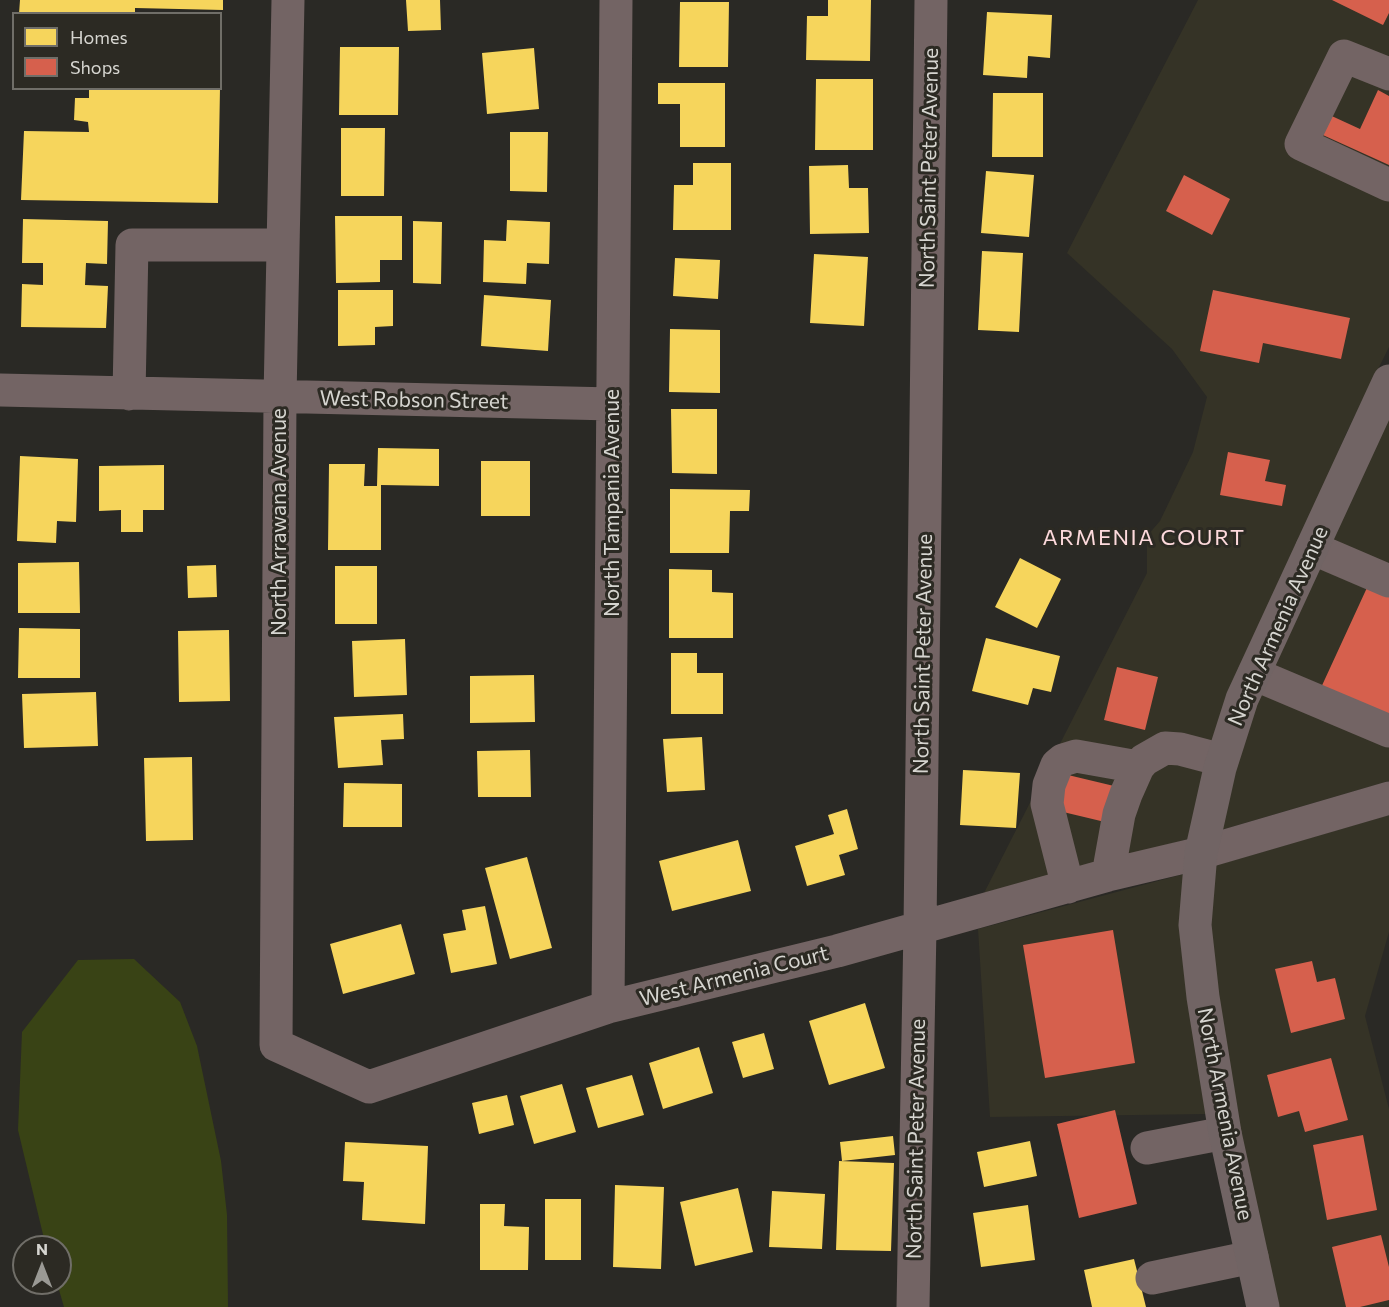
<!DOCTYPE html>
<html>
<head>
<meta charset="utf-8">
<style>
	body { margin:0 }
	#map { position:relative; width:1389px; height:1307px; overflow:hidden; background:#2a2925; font-family:Commissioner,sans-serif }
	canvas { display:block }
	.legend { position:absolute; left:12px; top:12px; width:210px; height:78px; box-sizing:border-box; background:#2c2a23; border:2px solid #706e68; margin:0; padding:8px 10px; list-style:none; font-size:18px; color:#d6d5d0 }
	.legend li { display:flex; align-items:center; gap:12px; height:30px }
	.legend b { width:30px; border:2px solid #706e68 }
	.north { position:absolute; left:12px; top:1235px; width:60px; height:60px; box-sizing:border-box; background:#2c2a23; border:2px solid #706e68; border-radius:50%; rotate:0deg; font-size:16px; font-weight:700; line-height:24px; text-align:center; color:#d6d5d0 }
	.north::after { content:''; display:block; margin:auto; width:21px; height:27px; background:#9a9994; clip-path:polygon(50% 0,100% 100%,50% 72%,0 100%) }
</style>
</head>
<body>
<div id="map">
<canvas width="1389" height="1307"></canvas>
<ul class="legend">
<li><b style="height:16px;background:#f6d55c"></b>Homes</li>
<li><b style="height:16px;background:#d6604d"></b>Shops</li>
</ul>
<div class="north">N</div>
</div>
<script>
const ctx = document.querySelector('canvas').getContext('2d');
ctx.lineJoin = 'round';
function fill(path, color) { ctx.fillStyle = color; ctx.fill(path, 'evenodd'); }
const shape = rows => new Path2D(rows.map(r => 'M' + r).join(''));
function strokePath(path, color, width, dash) { ctx.strokeStyle = color; ctx.lineWidth = width; ctx.lineCap = dash ? 'butt' : 'round'; ctx.setLineDash(dash || []); ctx.stroke(path); }
function label(font, color, halo, rows, align = 'center') {
  ctx.font = font + ' Commissioner,sans-serif'; ctx.lineWidth = 6; ctx.setLineDash([]); ctx.textBaseline = 'middle'; ctx.strokeStyle = halo; ctx.fillStyle = color; for (const [text, x, y, turn = 0] of rows) {
    ctx.save(); ctx.translate(x, y); ctx.rotate((+turn || 0) * Math.PI / 180); ctx.textAlign = isNaN(turn) ? turn : align; if (halo) ctx.strokeText(text, 0, 0); ctx.fillText(text, 0, 0); ctx.restore();
  }
}
fill(shape([
	[1198,0,1389,0,1389,347,1345,436,1189,839,984,893,1147,573,1147,536,1160,521,1193,452,1207,397,1172,349,1067,253],
	[1389,416,1389,781,1221,830,1234,773,1256,706],
	[1389,815,1389,932,1365,1016,1389,1109,1389,1307,1278,1307,1239,1129,1217,994,1210,925,1214,866],
	[1184,874,1207,1114,990,1117,978,929]
]), '#353326');
fill(shape([
	[134,959,180,1002,197,1046,221,1161,227,1215,228,1307,64,1307,57,1283,60,1283,60,1247,46,1247,18,1130,22,1032,78,960]
]), '#394315');
fill(shape([
	[20,0,223,0,223,10,135,8,135,14,19,14],
	[406,0,440,0,441,30,408,31],
	[828,0,871,0,870,61,806,60,807,16,828,16],
	[680,2,729,2,728,67,679,67],
	[987,12,1052,15,1050,58,1028,56,1027,78,983,75],
	[340,47,399,47,398,115,339,115],
	[534,48,539,109,487,114,482,53],
	[816,79,873,79,873,150,815,150],
	[658,83,725,83,725,147,680,147,680,104,658,104],
	[104,88,220,88,218,203,21,200,24,131,89,132,88,122,74,120,75,98,89,98,89,90],
	[993,93,1043,93,1043,157,992,157],
	[341,128,385,128,384,196,341,196],
	[510,132,548,132,547,192,510,191],
	[693,163,731,163,731,230,673,230,674,185,693,185],
	[848,165,849,188,868,188,869,233,810,234,809,166],
	[986,171,1034,175,1029,237,981,233],
	[335,216,402,216,402,260,380,260,380,282,336,283],
	[23,219,108,221,107,264,86,263,85,285,108,286,106,328,21,327,22,284,43,285,43,263,22,263],
	[507,220,550,222,549,264,527,263,526,284,483,282,484,240,506,241],
	[413,221,442,222,441,284,413,283],
	[982,251,1023,253,1019,332,978,330],
	[814,254,868,257,864,326,810,323],
	[675,258,720,260,718,299,673,296],
	[338,290,393,290,393,326,375,327,375,345,338,346],
	[484,295,551,300,548,351,481,346],
	[670,329,720,330,720,393,669,392],
	[671,409,717,409,717,474,672,473],
	[378,448,439,449,439,486,381,485,381,550,328,550,329,464,365,464,364,486,377,486],
	[20,456,78,459,76,522,57,521,56,543,17,541],
	[481,461,530,461,530,516,481,516],
	[164,465,164,510,143,510,143,532,121,532,121,510,99,511,99,466],
	[670,489,750,490,749,511,730,511,729,553,670,553],
	[1020,558,1061,579,1037,628,995,607],
	[79,562,80,613,18,613,18,563],
	[216,565,217,597,188,598,187,566],
	[335,566,377,566,377,624,335,624],
	[669,569,712,570,712,592,733,593,733,638,669,638],
	[19,628,80,629,80,678,18,678],
	[229,630,230,701,179,702,178,631],
	[986,638,1060,656,1051,692,1033,688,1028,705,972,691],
	[405,639,407,695,354,697,352,641],
	[671,653,697,653,697,673,723,673,723,714,671,714],
	[534,675,535,722,470,723,470,676],
	[96,692,98,746,24,748,22,694],
	[403,714,404,739,381,740,383,765,338,768,334,717],
	[702,737,705,790,667,792,663,739],
	[530,750,531,797,478,797,477,751],
	[192,757,193,840,146,841,144,758],
	[963,770,1020,773,1016,828,960,825],
	[344,783,402,784,402,827,343,827],
	[847,809,858,849,839,855,845,875,807,886,795,846,834,834,828,815],
	[738,840,751,891,672,911,659,861],
	[527,857,552,948,510,959,485,868],
	[485,906,497,964,451,973,443,934,466,930,462,910],
	[401,924,415,974,343,994,330,944],
	[865,1003,885,1068,829,1085,809,1021],
	[764,1033,774,1069,743,1078,732,1042],
	[699,1047,713,1093,663,1109,649,1063],
	[632,1075,644,1115,598,1128,586,1088],
	[562,1084,576,1132,534,1144,520,1096],
	[507,1095,514,1125,479,1134,472,1103],
	[893,1136,895,1155,842,1161,840,1142],
	[1030,1141,1037,1176,984,1187,977,1152],
	[345,1142,428,1146,425,1224,362,1220,364,1182,343,1181],
	[839,1161,894,1163,891,1251,836,1250],
	[615,1185,664,1187,661,1269,613,1267],
	[738,1188,753,1252,695,1266,680,1202],
	[772,1191,825,1194,822,1249,769,1247],
	[545,1199,581,1199,581,1260,545,1260],
	[480,1204,505,1204,504,1226,529,1227,528,1270,480,1270],
	[1028,1205,1035,1260,981,1267,973,1213],
	[1134,1259,1146,1307,1092,1307,1084,1270]
]), '#f6d55c');
fill(shape([
	[1332,0,1389,0,1389,13,1383,25],
	[1378,90,1389,96,1389,165,1314,131,1323,112,1360,129],
	[1184,175,1230,199,1212,235,1166,211],
	[1213,290,1350,318,1341,359,1263,343,1259,363,1200,351],
	[1228,452,1270,460,1265,481,1286,485,1282,506,1220,495],
	[1371,579,1389,588,1389,726,1319,692],
	[1117,667,1158,677,1145,730,1104,720],
	[1068,775,1114,786,1105,822,1059,811],
	[1113,930,1135,1063,1045,1078,1023,945],
	[1312,961,1317,982,1335,978,1345,1019,1291,1033,1275,969],
	[1331,1058,1348,1120,1305,1132,1299,1111,1278,1117,1267,1075],
	[1115,1110,1137,1204,1079,1218,1057,1124],
	[1363,1135,1377,1210,1327,1220,1313,1145],
	[1381,1235,1389,1267,1389,1300,1360,1307,1346,1307,1332,1247]
]), '#d6604d');
strokePath(shape([
	[288,0,280,398,276,1045,369,1087,608,1007,837,951,1108,875,1201,853,1389,798],
	[1389,74,1344,56,1301,144,1389,185],
	[0,390,613,404],
	[129,394,132,245,283,245],
	[1312,548,1389,581],
	[1254,674,1389,731],
	[1108,875,1119,814,1126,794,1138,767,1144,760,1165,748,1180,749,1222,760],
	[1068,887,1047,804,1049,785,1057,765,1063,760,1076,756,1138,767],
	[608,1007,616,0],
	[1147,1148,1225,1133],
	[1152,1278,1252,1257],
	[913,1307,920,927,931,0]
]), '#736464', 33);
strokePath(shape([
	[1263,1307,1225,1133,1203,997,1195,925,1201,853,1220,768,1242,699,1389,381]
]), '#716464', 33);
label('21px', '#d6d5d0', '#2c2a23', [
	["North Saint Peter Avenue",929,168,-89],
	["West Robson Street",414,400,1],
	["North Tampania Avenue",612,503,-90],
	["North Arrawana Avenue",279,522,-90],
	["North Armenia Avenue",1278,626,-66],
	["North Saint Peter Avenue",923,654,-89],
	["West Armenia Court",734,976,-14],
	["North Armenia Avenue",1225,1114,79],
	["North Saint Peter Avenue",916,1139,-89]
]);
ctx.letterSpacing = '1.5px';
label('22px', '#fdd9dc', '#2c2a23', [
	["ARMENIA COURT",1144,538]
]);
ctx.letterSpacing = '0px';
</script>
</body>
</html>
